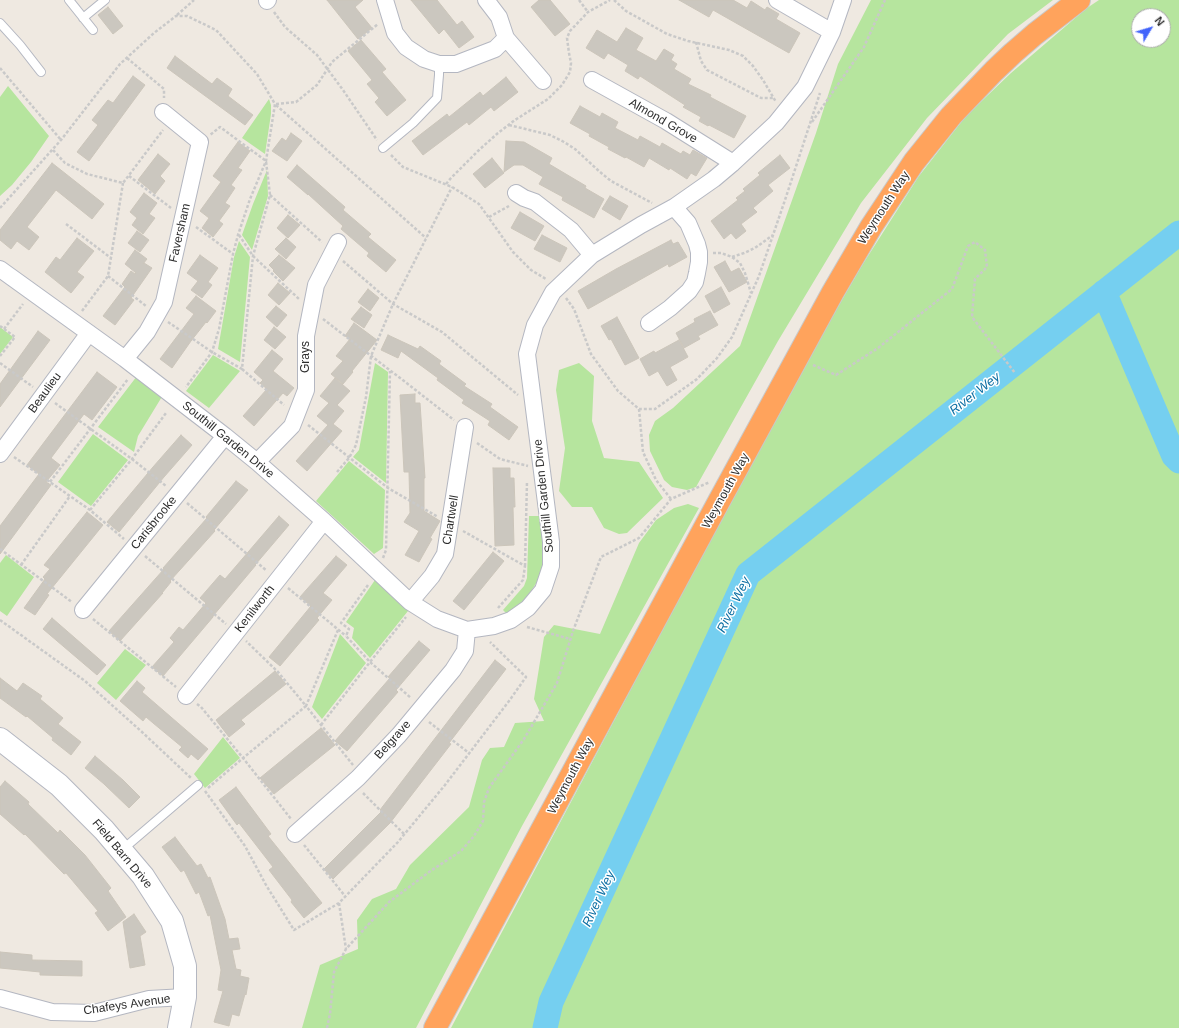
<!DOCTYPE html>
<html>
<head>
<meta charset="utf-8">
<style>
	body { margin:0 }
	#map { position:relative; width:1179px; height:1028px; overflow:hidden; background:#efe9e1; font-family:Arial,sans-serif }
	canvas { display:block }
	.north { position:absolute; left:1131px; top:8px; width:40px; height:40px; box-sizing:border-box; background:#fff; border:1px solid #ababab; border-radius:50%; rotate:52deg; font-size:11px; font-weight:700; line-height:16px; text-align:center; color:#2e2e2e }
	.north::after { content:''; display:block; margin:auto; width:14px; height:18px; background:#4264fb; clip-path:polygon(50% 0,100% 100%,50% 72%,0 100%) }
</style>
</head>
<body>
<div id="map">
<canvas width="1179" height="1028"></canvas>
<div class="north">N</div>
</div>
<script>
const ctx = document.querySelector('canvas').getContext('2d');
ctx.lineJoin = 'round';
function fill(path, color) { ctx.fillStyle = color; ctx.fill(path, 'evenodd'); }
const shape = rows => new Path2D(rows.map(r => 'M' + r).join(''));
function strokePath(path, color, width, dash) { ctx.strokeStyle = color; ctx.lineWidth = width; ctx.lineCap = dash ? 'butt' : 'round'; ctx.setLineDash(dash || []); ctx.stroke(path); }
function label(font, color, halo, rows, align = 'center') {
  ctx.font = font + ' Arial,sans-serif'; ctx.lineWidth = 3; ctx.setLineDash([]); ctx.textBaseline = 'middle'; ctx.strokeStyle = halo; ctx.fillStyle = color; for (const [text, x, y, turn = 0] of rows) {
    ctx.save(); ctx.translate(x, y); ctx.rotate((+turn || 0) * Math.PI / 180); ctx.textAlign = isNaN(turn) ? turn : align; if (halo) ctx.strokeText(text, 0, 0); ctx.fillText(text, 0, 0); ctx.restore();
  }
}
fill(shape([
	[871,0,1053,0,1008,34,927,118,861,203,778,341,696,487,687,490,672,487,664,480,650,451,649,435,655,421,673,408,740,346,816,133,838,64],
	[1099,0,1179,0,1179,1028,451,1028,788,393,861,267,919,176,966,116,1011,73,1087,8],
	[1139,16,1163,16,1163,40,1139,40],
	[8,86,49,136,31,162,12,185,0,196,0,97],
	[269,99,271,105,271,114,265,154,242,138],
	[267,170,268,196,252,250,242,235,253,204],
	[239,241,250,257,240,362,218,349,234,257],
	[0,327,13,337,0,354],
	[213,355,240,371,209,408,186,391],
	[375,363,388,372,386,483,353,457,359,450],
	[579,363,594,376,592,421,604,458,639,462,663,498,627,533,619,534,604,528,592,507,572,507,559,491,565,448,556,390,559,370],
	[137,376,163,395,138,436,134,452,98,427],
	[93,434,128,460,91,506,58,482],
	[349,461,385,490,383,548,374,554,316,501],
	[688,504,699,508,522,826,416,1028,302,1028,320,965,358,949,357,920,372,899,396,889,410,865,469,807,482,760,490,748,504,747,515,723,544,721,534,699,544,637,554,625,600,634,639,543,656,520,674,508],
	[529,516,540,516,545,552,544,564,537,582,529,594,521,603,513,610,506,613,503,610,524,586,527,578],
	[6,555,34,577,7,616,0,611,0,563],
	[375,580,408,611,370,658,352,638,354,628,346,622],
	[340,634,366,663,322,719,312,707],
	[125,649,146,665,116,700,97,683],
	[223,737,240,758,205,788,194,774]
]), '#b6e59e');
strokePath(shape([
	[1104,292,1174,456,1179,461],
	[545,1028,551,1002,748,574,1179,233]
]), '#75cff0', 25);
const building = shape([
	[327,0,363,0,355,7,372,28,358,39,327,0],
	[411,0,437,0,457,25,462,21,474,37,459,48,444,29,439,34,411,0],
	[539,0,550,0,570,24,555,36,531,7,539,0],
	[679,0,733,0,747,8,751,1,765,10,767,7,779,14,776,19,800,33,789,53,713,10,709,17,679,0],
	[108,7,123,26,113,34,98,15,108,7],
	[626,28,643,38,636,50,656,61,664,49,674,55,671,60,677,64,674,69,691,79,688,84,711,95,710,97,746,116,734,138,709,125,708,126,699,121,701,117,683,107,685,105,640,76,638,79,625,71,628,65,608,53,604,59,586,48,597,30,617,42,626,28],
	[361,40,386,69,382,72,406,100,387,116,375,102,379,98,367,84,372,80,348,51,361,40],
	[175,56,212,84,217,78,232,89,228,96,253,115,245,125,167,68,175,56],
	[133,76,145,85,89,161,77,152,98,125,92,120,108,100,113,103,133,76],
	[506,77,518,92,494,111,491,107,469,125,467,122,423,155,412,141,447,114,449,117,480,92,483,96,506,77],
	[580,106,600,117,602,113,618,122,615,128,638,140,640,136,660,147,662,143,681,154,683,151,690,155,693,150,707,158,696,176,691,173,687,179,670,168,669,170,649,158,644,167,626,157,625,158,608,149,609,147,589,136,590,134,570,123,580,106],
	[291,133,302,141,287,161,272,151,282,138,286,141,291,133],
	[506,141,524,142,552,158,549,164,586,186,585,188,604,199,594,218,562,200,563,197,539,184,543,177,523,165,514,165,504,172,506,141],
	[238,142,250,151,238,168,242,170,231,185,235,188,225,203,230,206,219,221,223,224,213,237,202,228,209,218,200,211,221,182,213,176,238,142],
	[158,154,170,164,160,176,165,181,155,194,138,180,158,154],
	[780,155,790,168,768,185,773,191,753,208,757,212,741,224,746,231,736,239,731,233,724,239,711,221,738,200,736,198,745,191,743,189,760,175,758,173,780,155],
	[492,158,504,173,485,188,473,174,492,158],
	[52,163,104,204,92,219,56,190,27,227,39,237,29,250,17,241,11,249,0,240,0,230,52,163],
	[297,165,345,207,343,210,371,234,368,237,396,260,386,272,367,256,369,253,341,229,343,226,308,194,308,195,287,177,297,165],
	[144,193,157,203,149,214,155,218,143,234,132,225,137,218,130,212,144,193],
	[610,196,628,206,620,220,602,209,610,196],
	[520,212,544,226,535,241,511,228,520,212],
	[288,215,300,225,288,238,277,228,288,215],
	[137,231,149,240,140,252,128,243,137,231],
	[542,235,567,248,560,262,534,249,542,235],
	[77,238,94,251,77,272,84,277,71,293,45,272,56,257,60,260,77,238],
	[286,238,296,247,286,259,275,249,286,238],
	[671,240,673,244,678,242,687,257,669,267,668,264,588,309,578,291,616,269,671,240],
	[135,250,147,259,143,264,144,263,152,268,131,298,134,300,115,325,103,316,125,287,122,284,131,271,135,274,136,273,125,264,135,250],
	[200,255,218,268,208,282,212,285,202,298,191,290,198,281,187,273,200,255],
	[279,255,295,268,283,281,273,271,274,270,269,265,279,255],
	[725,261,731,272,739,268,747,282,729,292,714,267,725,261],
	[278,283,290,293,279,305,268,295,278,283],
	[721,287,730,304,714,313,705,296,721,287],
	[368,289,379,298,370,311,358,302,368,289],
	[196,296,216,311,207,323,206,322,191,341,172,368,160,359,194,314,186,308,196,296],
	[276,306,287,315,277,327,266,317,276,306],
	[361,307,372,315,364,328,351,319,361,307],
	[710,311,718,325,698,336,700,339,684,348,676,333,695,322,694,319,710,311],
	[617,317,639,358,625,365,611,339,609,340,601,326,617,317],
	[354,323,377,340,352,371,353,372,343,384,331,374,343,361,336,356,350,339,345,336,354,323],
	[274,327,286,337,275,349,264,340,274,327],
	[38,331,50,340,0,407,0,384,38,331],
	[388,335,418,349,420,346,441,361,439,364,466,384,464,386,492,404,490,407,518,427,509,440,488,425,490,421,462,403,464,400,437,380,438,378,401,351,398,358,381,350,388,335],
	[679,340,688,357,670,367,677,380,667,386,658,371,649,376,640,359,654,351,655,353,679,340],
	[272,350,283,359,273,371,294,388,287,396,283,393,254,426,243,416,267,389,260,383,263,380,254,372,272,350],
	[97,372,117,387,92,420,84,414,51,458,60,465,46,482,51,485,0,554,0,526,39,474,27,465,97,372],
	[335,378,350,391,337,405,344,411,333,424,342,431,307,471,296,461,328,425,317,416,329,403,320,396,335,378],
	[415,394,415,403,420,403,425,478,424,478,424,511,440,521,430,538,432,539,419,562,405,555,419,531,404,522,410,513,409,472,404,472,400,395,415,394],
	[181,435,192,445,164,477,119,532,107,522,153,467,181,435],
	[493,468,510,468,510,478,514,478,515,507,513,507,514,545,495,546,493,468],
	[236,481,248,490,214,530,215,531,170,581,171,582,162,593,163,593,120,641,109,631,164,569,163,568,207,518,206,517,236,481],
	[87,512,103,525,47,594,49,595,35,615,24,608,45,579,43,577,50,569,44,565,87,512],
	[279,516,289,525,255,565,256,565,213,616,213,617,163,676,152,667,174,642,170,638,179,627,183,630,206,603,200,598,220,575,225,579,279,516],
	[493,552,504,561,464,610,453,601,493,552],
	[336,556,347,565,323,593,332,600,317,618,319,620,280,666,269,657,311,606,300,597,336,556],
	[52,618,106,665,97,675,43,629,52,618],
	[419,641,430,650,396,690,398,692,347,751,335,741,390,678,388,677,419,641],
	[495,660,506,669,449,743,451,744,390,823,333,879,324,869,382,811,380,810,495,660],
	[275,671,286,684,241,720,245,724,229,737,216,720,275,671],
	[0,678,17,691,23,683,42,696,40,699,63,718,58,724,81,742,71,755,52,740,53,738,27,716,26,717,0,698,0,678],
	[137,681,145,688,142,692,208,749,198,760,191,754,188,758,179,750,182,747,153,723,146,717,143,721,120,701,137,681],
	[321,728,335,745,274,794,260,778,321,728],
	[95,756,123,780,140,797,129,808,104,784,85,768,95,756],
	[5,781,29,802,28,804,58,833,60,830,85,855,111,888,108,891,126,917,108,931,95,913,98,911,66,873,64,874,25,834,24,835,0,814,0,787,5,781],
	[236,787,271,834,268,836,322,903,304,918,291,902,292,900,269,870,273,867,239,823,237,825,219,800,236,787],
	[175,837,197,866,201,864,208,878,210,877,225,919,229,939,238,938,240,949,232,950,236,969,241,970,240,976,249,978,246,995,245,994,239,1016,232,1014,229,1026,214,1022,223,991,218,990,221,970,210,915,208,916,199,892,196,894,184,870,181,872,162,847,175,837],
	[134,914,146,932,140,936,145,965,130,968,123,922,134,914],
	[0,952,32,955,32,960,82,961,82,976,40,975,40,972,0,968,0,952]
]);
fill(building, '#cbc7bf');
strokePath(building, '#cbc5ba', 1);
const lane = shape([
	[69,0,93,30],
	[83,18,105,0],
	[0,23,20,45,41,72],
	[383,148,413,123,437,98,439,75,439,64],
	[122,850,198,785]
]);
const street = shape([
	[385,0,395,33,406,47,424,59,439,64,456,64,495,49,506,38],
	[486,0,499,17,506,38,543,81],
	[777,0,832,32],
	[267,1,268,0],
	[592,80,666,121,733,163],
	[516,193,524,198,535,202,571,230,592,255],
	[0,269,125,359,225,436,257,462,324,521,410,602,437,619,467,630,494,626,511,620,528,608,543,590,551,566,551,542,527,354,535,325,553,292,592,255,641,225,674,207,714,179,733,163,776,123,805,87,832,32,843,0],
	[649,323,670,308,689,291,695,282,697,273,699,262,699,252,697,244,688,223,674,207],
	[125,359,147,332,164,302,200,142,163,112],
	[0,454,89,333],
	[257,462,292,426,306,390,306,336,316,285,338,242],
	[410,602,432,576,445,554,465,427],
	[83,610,225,436],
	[186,696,324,521],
	[295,834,358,778,399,735,453,670,465,651,467,630],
	[0,998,52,1012,94,1013,149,999,185,997]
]);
const secondary = shape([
	[0,739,59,785,104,830,143,876,172,921,185,966,185,997,179,1028]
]);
const highway = shape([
	[435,1028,717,505,833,292,871,227,914,162,951,116,994,71,1013,53,1035,34,1079,0]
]);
strokePath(lane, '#b4b7c1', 10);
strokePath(street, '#b4b7c1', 18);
strokePath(secondary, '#b4b7c1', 24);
strokePath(highway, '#c9c9c9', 24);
strokePath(shape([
	[579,0,588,12],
	[614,0,626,11,667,34,688,41,729,50,743,56,753,66,763,80,776,102],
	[274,12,285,27,317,55,343,90,377,140],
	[177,15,194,0],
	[696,42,701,61,707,70,761,98,773,98],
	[127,58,164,89,164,98],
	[0,68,61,140],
	[276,104,296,102,317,85,332,62,378,24],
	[276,105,426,238],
	[812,122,864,47,885,0],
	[509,125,550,135,564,142,575,149,600,172,611,181,652,203],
	[53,150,65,163,87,174,123,183,163,130],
	[391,155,403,167,452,187,479,204,513,252,531,270,546,279],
	[129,176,171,208],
	[446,184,451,178,479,150,498,133,515,120,548,99,562,85,570,72,571,63,569,53,567,38,570,31,588,12,610,0],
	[270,195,322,242],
	[0,208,61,140,120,64,154,33,176,16,187,16,216,30,257,74,275,104,266,161,250,199,238,235,233,254,219,329,212,352,186,387],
	[489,217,509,206],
	[66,224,111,258],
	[196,227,233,254],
	[239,235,253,256,299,299],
	[713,253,721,253,732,257,740,263,745,273,751,293],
	[732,257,744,253,755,248,773,235],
	[343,261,393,304,442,332,518,395],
	[108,276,146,306],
	[566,298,574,309,591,354,618,391,639,409,655,409,697,379,717,358,732,337,759,276,785,200,820,93],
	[82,311,108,276,123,183],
	[323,319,404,381,454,420],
	[168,322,212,352,242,369,253,256,270,195,266,161,220,127,210,135],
	[0,326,15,337,0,356],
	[4,329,23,304],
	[0,363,33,387],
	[813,365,836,375,878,348,952,289,968,246,975,242,985,250,987,267,975,279,972,317,1015,373],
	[242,369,284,405],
	[55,403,132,459,166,486],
	[639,409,643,452,656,480,671,499],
	[308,425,388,488,438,517],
	[477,443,500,459,528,466],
	[14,457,90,510,124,539],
	[337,472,349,458,356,445,366,397,371,356,393,304,452,187],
	[50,482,128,379],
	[187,503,267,571],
	[90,510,132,459,166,413],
	[463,531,525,566,523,580,498,608],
	[0,549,72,602],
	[145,556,226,624],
	[383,558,386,550,390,371],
	[21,565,70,496],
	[525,566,527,481],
	[368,585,341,623,349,629,346,636,370,662,406,617],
	[288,588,346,636],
	[93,619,176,687],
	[0,620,85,681,142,732,191,778],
	[527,627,570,639],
	[338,630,306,706,353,765],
	[197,704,201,707,243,758,291,819],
	[429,722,469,753],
	[321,725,370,662,411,698],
	[208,788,243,758,306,706,278,672,246,641],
	[205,791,245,846,266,885,294,930,339,903,398,842,445,785,509,701,526,677,490,642],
	[363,793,404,834],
	[304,845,345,896],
	[339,903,346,949],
	[327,1028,330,1014,334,972,346,949,389,902,429,872,461,851,474,836,483,821,484,802,489,788,524,739,557,683,573,631,601,557,639,538,671,499,710,482]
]), '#c9c9c9', 2.5, [3, 2]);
strokePath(lane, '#fff', 8);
strokePath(street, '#fff', 16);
strokePath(secondary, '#fff', 22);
strokePath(highway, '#ffa35c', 22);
label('12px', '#2e2e2e', '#fff', [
	["Almond Grove",663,121,30],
	["Weymouth Way",884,208,-57],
	["Faversham",180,233,-77],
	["Grays",306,357,-90],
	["Beaulieu",45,393,-54],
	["Southill Garden Drive",228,440,39],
	["Weymouth Way",726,491,-61],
	["Southill Garden Drive",544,496,-96],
	["Chartwell",451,520,-81],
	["Carisbrooke",154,523,-51],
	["Kenilworth",255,609,-52],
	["Belgrave",393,740,-48],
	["Weymouth Way",571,776,-62],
	["Field Barn Drive",122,854,50],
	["Chafeys Avenue",127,1005,-8]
]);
label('italic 13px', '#0d6fa3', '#fff', [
	["River Wey",975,394,-38],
	["River Wey",734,605,-64],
	["River Wey",599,899,-65]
]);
</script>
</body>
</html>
